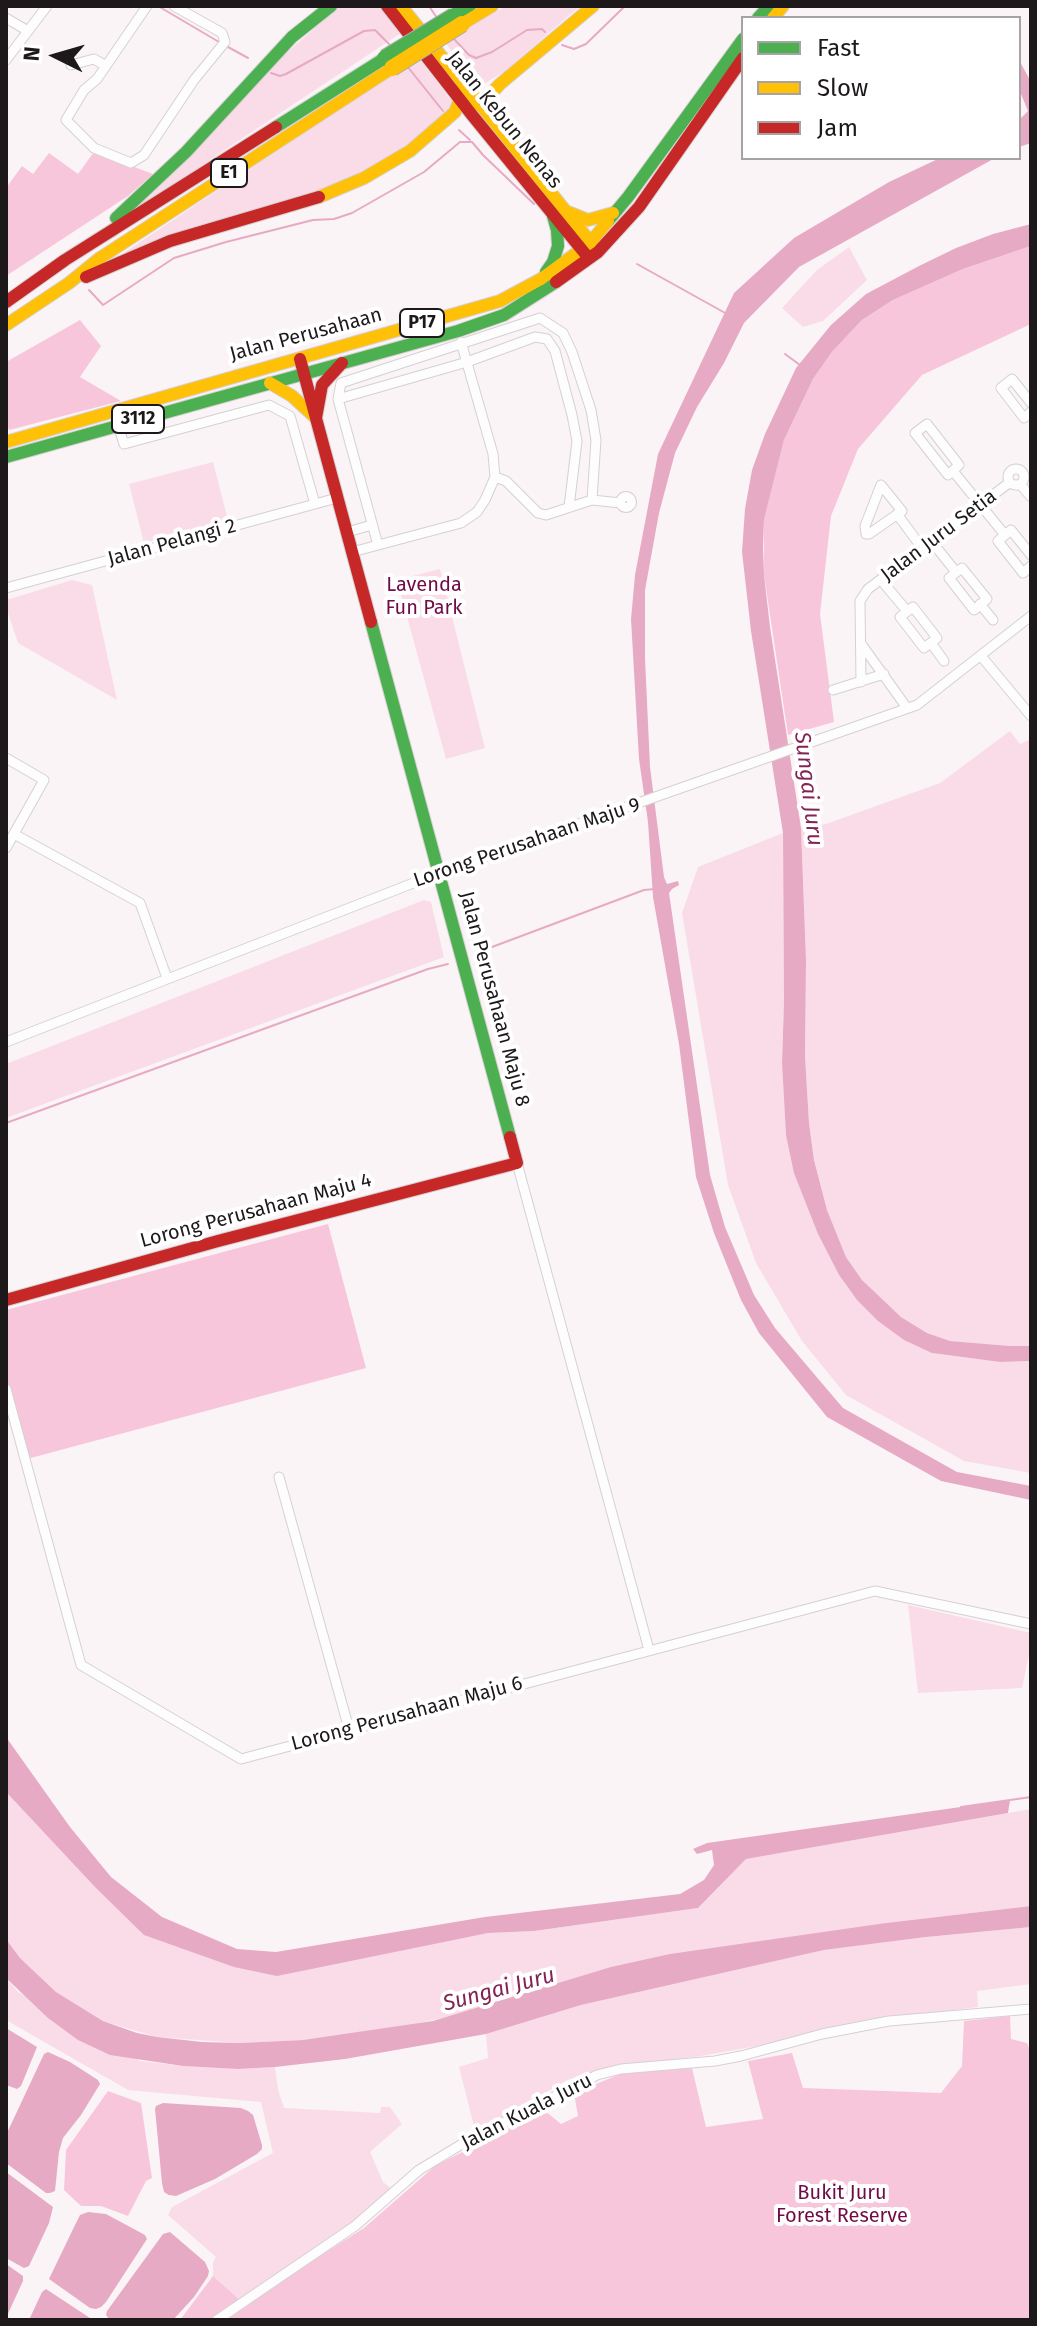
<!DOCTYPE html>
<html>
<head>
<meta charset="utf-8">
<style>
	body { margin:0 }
	#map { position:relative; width:1037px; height:2326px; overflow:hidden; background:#fbf4f6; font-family:"Fira Sans",sans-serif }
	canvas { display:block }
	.frame { position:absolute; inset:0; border:8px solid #1d191b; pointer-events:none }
	.legend { position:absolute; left:741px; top:16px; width:280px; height:144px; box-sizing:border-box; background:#fff; border:2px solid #a5a3a4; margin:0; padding:10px 14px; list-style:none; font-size:24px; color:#1d191b }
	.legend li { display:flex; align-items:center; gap:16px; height:40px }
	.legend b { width:40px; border:2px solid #a5a3a4 }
	.north { position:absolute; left:16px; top:16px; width:80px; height:80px; -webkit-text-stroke:6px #fff; paint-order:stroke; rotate:275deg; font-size:22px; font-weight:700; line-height:32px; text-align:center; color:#1d191b }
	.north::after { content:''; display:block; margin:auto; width:28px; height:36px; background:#1d191b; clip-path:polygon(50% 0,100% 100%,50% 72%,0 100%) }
</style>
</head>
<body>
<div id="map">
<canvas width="1037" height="2326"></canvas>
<div class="frame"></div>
<ul class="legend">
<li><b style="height:10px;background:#4caf50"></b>Fast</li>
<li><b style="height:10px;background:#ffc107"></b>Slow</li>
<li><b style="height:10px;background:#c62828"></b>Jam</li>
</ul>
<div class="north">N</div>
</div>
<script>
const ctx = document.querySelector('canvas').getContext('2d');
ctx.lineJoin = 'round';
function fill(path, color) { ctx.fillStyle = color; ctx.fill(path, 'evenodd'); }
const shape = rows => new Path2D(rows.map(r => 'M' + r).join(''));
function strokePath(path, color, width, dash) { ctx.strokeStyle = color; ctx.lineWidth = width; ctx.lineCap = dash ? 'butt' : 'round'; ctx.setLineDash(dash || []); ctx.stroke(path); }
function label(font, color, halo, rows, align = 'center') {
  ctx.font = font + ' "Fira Sans",sans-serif'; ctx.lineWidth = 8; ctx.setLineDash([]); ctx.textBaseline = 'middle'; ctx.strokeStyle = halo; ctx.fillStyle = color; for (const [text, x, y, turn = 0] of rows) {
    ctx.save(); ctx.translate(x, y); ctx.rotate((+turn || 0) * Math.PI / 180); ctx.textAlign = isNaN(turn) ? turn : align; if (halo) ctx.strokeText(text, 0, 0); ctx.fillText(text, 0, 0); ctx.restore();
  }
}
fill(shape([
	[340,6,380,6,401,33,113,224,282,57],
	[506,6,580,6,505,71,479,87,444,41],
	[418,57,454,104,446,117,378,166,343,184,122,254],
	[849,247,867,280,823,321,803,327,782,308,817,270],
	[213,462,228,520,144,543,129,484],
	[440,569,485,748,446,759,397,580],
	[72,580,92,585,117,700,18,643,6,607,6,600],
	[1010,731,1020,744,1031,739,1031,1346,1010,1346,950,1341,927,1333,901,1317,875,1293,862,1280,846,1257,827,1210,814,1160,809,1123,805,1056,806,960,801,828,826,824,940,783],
	[783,833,784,1001,782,1063,786,1135,818,1234,839,1275,857,1300,932,1353,1000,1362,1031,1361,1031,1473,964,1461,846,1395,802,1341,756,1263,728,1185,682,913,698,867],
	[424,900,431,902,444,957,6,1118,6,1064],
	[908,1605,1031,1633,1031,1644,1022,1688,918,1693],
	[6,1792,94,1886,234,1967,430,1944,488,1933,534,1931,698,1908,746,1859,1031,1809,1031,1906,886,1923,396,2028,303,2040,240,2043,157,2037,103,2021,56,1992,20,1958,6,1939],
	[1031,1927,1031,1984,977,1991,978,2007,848,2024,757,2046,701,2056,616,2066,567,2080,476,2134,459,2067,488,2058,486,2034,581,2005,824,1950,926,1937],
	[6,1978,18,1992,141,2061,183,2066,238,2069,275,2067,278,2090,284,2108,380,2113,381,2107,390,2107,402,2124,370,2152,383,2182,392,2189,352,2223,240,2300,213,2276,213,2262,216,2257,168,2215,172,2207,273,2153,261,2102,128,2090,6,2020]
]), '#f9dce7');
fill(shape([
	[94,152,153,174,128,196,6,276,6,188,22,166,33,174,49,153,78,174],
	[1031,246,1031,324,922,375,858,449,831,516,820,614,834,722,788,735,764,575,764,520,784,440,813,379,832,352,862,320,893,300,963,269],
	[80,320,101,346,80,377,121,401,9,430,6,421,6,362],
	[328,1224,366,1368,27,1459,6,1378,6,1310],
	[1010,2016,1011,2039,1027,2043,1031,2053,1031,2320,227,2320,293,2273,364,2228,435,2166,544,2110,561,2124,578,2116,574,2093,623,2073,692,2068,706,2127,763,2119,748,2061,792,2053,803,2088,941,2093,962,2066,964,2021],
	[108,2091,141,2103,152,2178,146,2181,128,2216,101,2206,81,2206,64,2190,66,2150],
	[213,2276,240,2300,211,2320,180,2320]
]), '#f8c6da');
fill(shape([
	[1019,60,1031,82,1031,143,1019,147,1019,120,1028,111,1019,89],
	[940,158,995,158,799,267,744,323,724,363,697,407,675,453,659,513,645,590,645,658,650,767,664,877,667,884,678,881,679,885,672,889,669,893,710,1175,725,1227,754,1295,775,1328,843,1408,957,1472,1031,1486,1031,1500,941,1481,827,1417,759,1333,741,1300,714,1233,696,1177,679,1044,653,897,648,822,639,759,631,619,635,575,658,454,734,293,794,238,889,182],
	[1031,224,1031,246,963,269,893,300,862,320,832,352,813,379,784,440,764,520,763,547,764,575,770,627,801,828,806,960,805,1056,809,1123,814,1160,827,1210,846,1257,862,1280,901,1317,927,1333,950,1341,1010,1346,1031,1346,1031,1361,1000,1362,932,1353,904,1340,878,1321,857,1300,839,1275,818,1234,794,1173,786,1135,782,1063,784,1001,783,833,751,631,742,552,745,509,752,470,765,434,796,368,831,325,866,294,919,266,956,248,993,234],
	[6,1737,70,1827,111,1877,162,1917,237,1949,276,1952,485,1917,680,1894,704,1880,714,1865,712,1850,697,1854,693,1849,707,1843,1010,1800,1008,1813,746,1859,698,1908,534,1931,488,1933,277,1976,234,1967,144,1935,94,1886,7,1793],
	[1031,1906,1031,1927,926,1937,824,1950,581,2005,486,2034,345,2059,275,2067,238,2069,183,2066,110,2055,78,2040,48,2018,6,1978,6,1939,20,1958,56,1992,103,2021,137,2033,157,2037,202,2042,240,2043,303,2040,433,2021,611,1967,670,1954,886,1923],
	[6,2028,37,2047,21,2086,17,2089,6,2085],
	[48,2052,70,2062,98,2080,100,2084,81,2115,63,2138,59,2152,55,2191,50,2193,46,2193,6,2163,6,2135,44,2054],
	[163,2103,241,2108,248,2111,253,2115,262,2145,262,2149,257,2154,215,2179,176,2196,169,2195,164,2192,162,2183,155,2109,156,2106],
	[6,2172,53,2207,49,2223,29,2266,24,2268,6,2258],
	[88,2212,106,2214,145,2235,147,2239,106,2302,101,2307,96,2309,90,2308,49,2279,75,2225,80,2215],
	[170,2232,205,2262,209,2271,208,2276,194,2297,173,2320,110,2320,106,2315,107,2311,163,2234],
	[6,2264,23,2276,23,2281,6,2318],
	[46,2289,93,2320,29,2320,42,2292]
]), '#e7aac4');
strokePath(shape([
	[158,6,219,42],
	[429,6,437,18],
	[454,39,469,55,476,58,492,52,527,30,542,29,545,32],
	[562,45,574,49,586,44,625,6],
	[228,47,248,58],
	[407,66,443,111],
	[271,73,280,76,286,74,364,31,375,30,390,45],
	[459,130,470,140],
	[637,264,727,314],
	[89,290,103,305,174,258,226,242,313,220,334,219,352,213,424,172,460,142,472,142,483,155,534,204],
	[785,354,800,365],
	[476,953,644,890,655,889],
	[6,1123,428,969,448,964],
	[961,1807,1031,1797]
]), '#e7aac4', 2);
const street = shape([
	[147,6,97,79,84,90,66,120,94,148,131,163,144,155,194,80,225,42,222,33,174,6],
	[6,18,28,31],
	[6,60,47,6],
	[71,65,94,59,106,66],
	[338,399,467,362,535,337,547,339,555,351,572,415,577,441,569,507],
	[1031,403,1012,379,1001,388,1024,418,1031,412],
	[927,424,959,465,948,475,915,433,927,424],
	[118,425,124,444,269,405,290,416,315,504],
	'1008 477a8 8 0 1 1 16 0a8 8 0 1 1-16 0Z',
	[953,471,1005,535],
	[495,477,506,481,538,513,546,515,592,500,621,503],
	[1020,484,1031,497],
	[881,485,902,511,869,534,866,534,865,526,881,485],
	'620.5 502a5.5 5.5 0 1 1 11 0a5.5 5.5 0 1 1-11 0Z',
	[897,514,922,548],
	[347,532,372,525],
	[932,542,956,572],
	[378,545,338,399,341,383,540,318,563,333,572,352,591,410,596,440,592,500],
	[352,552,461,523,477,512,485,500,495,477,493,454,461,342],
	[1031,555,1011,530,998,541,1023,573,1031,566],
	[962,568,987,599,974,610,949,578,962,568],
	[881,580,907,611],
	[6,588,337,498],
	[980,604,993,620],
	[913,607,937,638,924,648,900,617,913,607],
	[931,643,944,661],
	[862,645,907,708],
	[981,656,1031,716],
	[861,682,860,601,868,589,1009,483],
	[833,690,884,674],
	[6,758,44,780,6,848],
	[14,834,140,903,167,978],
	[6,1042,439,873,917,705,1031,616],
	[517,1163,649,1650],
	[6,1389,81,1665,241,1759,875,1591,1031,1624],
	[279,1477,349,1729],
	[217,2320,355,2226,419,2170,462,2144,597,2075,621,2069,715,2061,741,2056,822,2034,889,2021,1031,2009]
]);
const fast = shape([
	[454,16,470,6],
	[758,18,769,6],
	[276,127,385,58],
	[116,218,186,152,292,37,331,6],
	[608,221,628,197,743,39],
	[546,272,553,262,558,246,557,230,553,216],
	[6,457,458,331,504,315,556,282],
	[371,622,510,1137]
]);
const slow = shape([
	[401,6,596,249],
	[773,18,783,6],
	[462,24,492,6],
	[464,103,475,105,482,103,500,84,593,6],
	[319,197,364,178,410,151,455,112,463,91,461,80],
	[568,212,588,220,613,213],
	[6,325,69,283,100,258,392,68],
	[270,383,292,396,316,418],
	[6,442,500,301,541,279,590,243,608,221]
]);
const jam = shape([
	[387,6,472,115,587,256],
	[86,277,170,241,319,197],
	[556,282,598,252,639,207,743,58],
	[6,302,65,260,276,127],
	[300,359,371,622],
	[316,418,322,385,342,363],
	[6,1300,218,1241,517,1163,510,1137]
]);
strokePath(street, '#d5d0d2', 11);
strokePath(fast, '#d5d0d2', 14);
strokePath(slow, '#d5d0d2', 14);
strokePath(jam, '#d5d0d2', 14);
strokePath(street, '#fefdfe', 9);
strokePath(fast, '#4caf50', 12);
strokePath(slow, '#ffc107', 12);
strokePath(jam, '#c62828', 12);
const fastBridge = shape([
	[385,58,454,16]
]);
const slowBridge = shape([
	[392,68,462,24]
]);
strokePath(fastBridge, '#a8aca7', 18, []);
strokePath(slowBridge, '#a8aca7', 18, []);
strokePath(fastBridge, '#4caf50', 16);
strokePath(slowBridge, '#ffc107', 16);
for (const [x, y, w] of [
	[229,173,36],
	[422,323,44],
	[138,419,52]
]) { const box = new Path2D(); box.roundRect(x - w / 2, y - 14, w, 28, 6); ctx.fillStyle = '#fff'; ctx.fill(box); strokePath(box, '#1d191b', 2); }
label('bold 18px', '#1d191b', null, [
	["E1",229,173],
	["P17",422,323],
	["3112",138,419]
]);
label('20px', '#1d191b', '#fff', [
	["Jalan Kebun Nenas",504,120,51],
	["Jalan Perusahaan",306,335,-15],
	["Jalan Juru Setia",939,536,-37],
	["Jalan Pelangi 2",172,543,-15],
	["Lorong Perusahaan Maju 9",527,843,-19],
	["Jalan Perusahaan Maju 8",494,999,75],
	["Lorong Perusahaan Maju 4",256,1211,-15],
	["Lorong Perusahaan Maju 6",407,1714,-15],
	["Jalan Kuala Juru",527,2112,-27]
]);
label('20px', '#700b45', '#fff', [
	["Lavenda",424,585],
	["Fun Park",424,608],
	["Bukit Juru",842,2193],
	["Forest Reserve",842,2216]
]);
label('italic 22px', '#842255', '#fff', [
	["Sungai Juru",808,789,83],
	["Sungai Juru",499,1990,-15]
]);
</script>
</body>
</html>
